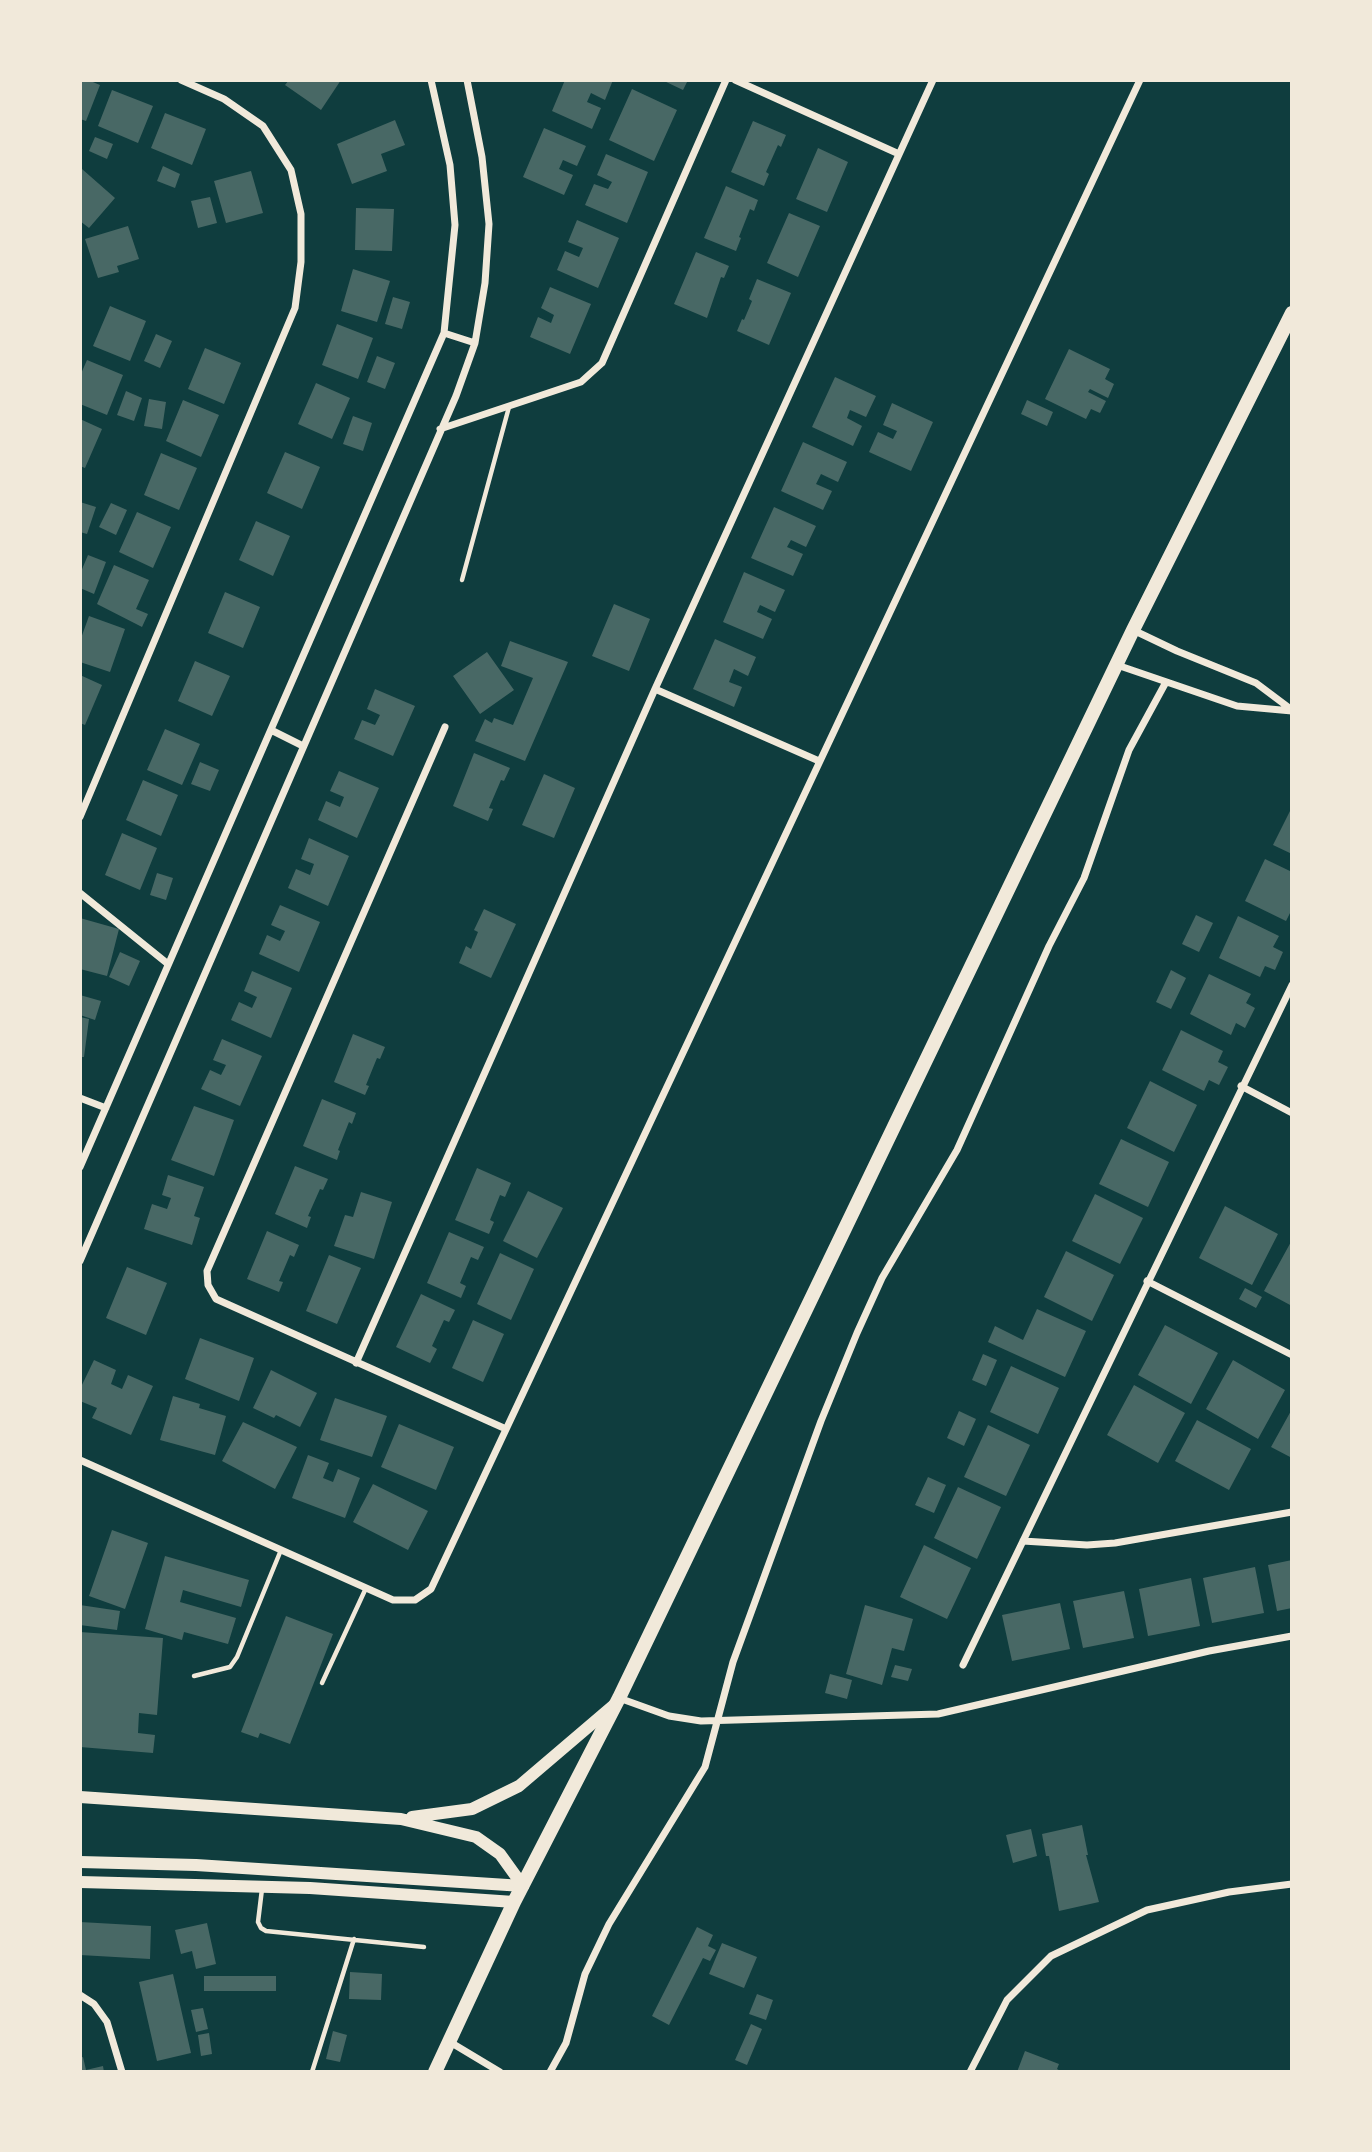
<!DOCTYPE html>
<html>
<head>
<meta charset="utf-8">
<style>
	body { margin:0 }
	#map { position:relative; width:1372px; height:2152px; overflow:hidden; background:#0f3d3e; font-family:"DejaVu Sans",sans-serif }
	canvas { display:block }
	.frame { position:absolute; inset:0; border:82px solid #f1e9da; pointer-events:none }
</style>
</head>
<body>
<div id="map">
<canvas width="1372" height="2152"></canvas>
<div class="frame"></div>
</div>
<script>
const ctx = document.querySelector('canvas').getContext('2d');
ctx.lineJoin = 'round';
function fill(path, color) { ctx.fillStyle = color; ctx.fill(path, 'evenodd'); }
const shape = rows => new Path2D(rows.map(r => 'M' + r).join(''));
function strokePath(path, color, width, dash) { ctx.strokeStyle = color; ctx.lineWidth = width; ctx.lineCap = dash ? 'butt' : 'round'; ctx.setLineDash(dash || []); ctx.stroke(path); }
fill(shape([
	[80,80,88,80,100,85,86,121,80,119],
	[289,80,341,80,321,110,285,85],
	[565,80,613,80,605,100,591,93,587,102,601,108,592,129,552,111],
	[662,80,688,80,683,90],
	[632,89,677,110,654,161,609,140],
	[112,90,153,106,138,143,98,126],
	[165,113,206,129,192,165,151,148],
	[395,120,405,145,381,154,387,171,352,184,337,144],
	[753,121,786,135,781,147,778,145,766,172,769,174,764,186,731,172],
	[544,128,586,146,577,166,563,160,559,169,573,175,564,195,523,177],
	[95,137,113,144,107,159,89,151],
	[818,148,848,162,827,212,796,199],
	[606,154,648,172,627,223,585,205,594,184,608,189,612,182,597,175],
	[163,166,180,174,175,188,157,181],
	[82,169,115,198,89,228,80,221],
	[251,171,263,213,226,223,214,181],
	[726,186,758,200,754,211,750,209,739,237,741,238,736,251,704,238],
	[210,197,217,223,198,228,191,201],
	[356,208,394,209,392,251,355,250],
	[789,213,820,226,798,277,767,263],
	[577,220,619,238,598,288,557,270,565,251,579,257,583,248,568,242],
	[128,226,139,259,117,266,119,272,98,278,85,239],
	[696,252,729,266,724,278,721,277,707,318,674,304],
	[353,269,390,281,377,322,341,311],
	[757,279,791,293,769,345,737,331,742,319,744,320,752,301,749,299],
	[550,287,591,304,570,354,530,337,538,317,551,323,554,315,541,308],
	[393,297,410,302,402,329,385,324],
	[110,306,146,321,130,361,93,346],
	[337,324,373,338,358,379,322,365],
	[156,334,172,341,160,368,144,361],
	[205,348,241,363,224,404,188,389],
	[1069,349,1110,369,1105,379,1114,384,1108,398,1090,389,1088,392,1106,401,1100,413,1091,409,1086,419,1045,399],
	[377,356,395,363,385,389,367,382],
	[87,360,123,375,107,415,80,404,80,376],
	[835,377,876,396,866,417,850,410,847,418,862,426,853,446,812,427],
	[316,383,350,398,332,439,298,424],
	[126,391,142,398,134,421,117,415],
	[149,399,166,402,162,429,144,426],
	[183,400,219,415,201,457,166,441],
	[1027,400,1053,412,1047,426,1021,414],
	[892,403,933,422,911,471,869,452,878,432,893,439,897,431,883,425],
	[353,416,372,423,363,451,343,444],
	[80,419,102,429,85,468,80,466],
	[803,442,847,462,838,482,821,474,816,484,832,491,823,510,781,491],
	[285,452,320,467,302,509,267,493],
	[161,453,197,468,179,510,144,495],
	[80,502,96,507,87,534,80,532],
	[111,503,127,510,116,535,99,527],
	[774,507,816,526,806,547,791,540,787,547,803,554,793,576,751,558],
	[137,512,171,527,153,568,119,552],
	[256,521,290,536,273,576,239,560],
	[88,555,106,562,94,594,80,588,80,574],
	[114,565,149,580,136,609,148,614,142,627,97,604],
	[744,572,785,590,775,612,760,605,757,612,772,619,763,639,723,622],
	[225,592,260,607,243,648,208,633],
	[614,604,650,619,629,671,592,656],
	[89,616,125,629,110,672,80,662,80,641],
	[715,639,756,657,748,676,734,669,729,682,742,687,734,707,693,689],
	[510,641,568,662,525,761,475,741,485,719,492,723,494,718,513,725,533,678,501,666],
	[487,652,514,690,480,714,453,676],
	[195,661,230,676,212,716,178,701],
	[80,675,102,685,85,725,80,723],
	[375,689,415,706,393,756,354,739,362,720,375,725,380,715,367,709],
	[165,729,200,744,182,785,147,770],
	[474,753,510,768,504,781,501,780,489,808,493,809,488,821,453,806],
	[200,762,219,770,210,791,191,784],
	[339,771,379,788,357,838,318,820,326,801,340,807,344,797,330,791],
	[544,774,575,788,554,838,522,825],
	[143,780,178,795,161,836,126,820],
	[1292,807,1292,854,1273,845],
	[122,833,157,848,140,890,105,875],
	[309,838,349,856,328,906,288,888,296,869,310,875,314,864,301,859],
	[1265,859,1292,872,1292,909,1286,921,1245,901],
	[157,873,173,878,166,900,150,895],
	[280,905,320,922,299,972,259,954,267,935,280,941,285,931,271,925],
	[484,909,516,924,491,978,459,963,466,946,471,949,478,932,474,930],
	[1196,915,1213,923,1199,952,1182,944],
	[1238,916,1279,936,1273,947,1283,952,1275,970,1265,966,1260,977,1219,958],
	[80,918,119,929,107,976,80,969],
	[120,952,140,961,129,986,109,977],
	[1171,970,1186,978,1171,1009,1156,1002],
	[252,971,292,988,271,1038,231,1020,239,1002,252,1008,257,997,244,991],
	[1209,974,1251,994,1246,1003,1255,1008,1245,1028,1236,1023,1231,1035,1190,1014],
	[80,995,101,1001,95,1020,80,1015],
	[80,1017,89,1019,84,1057,80,1057],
	[1181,1030,1223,1051,1218,1062,1228,1067,1219,1085,1209,1080,1204,1091,1162,1070],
	[353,1034,385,1047,380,1059,377,1058,366,1085,369,1086,365,1095,334,1082],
	[222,1039,262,1056,240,1106,201,1089,210,1070,221,1075,226,1065,213,1060],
	[1150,1081,1197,1105,1174,1152,1127,1128],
	[322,1099,356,1113,352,1124,349,1122,338,1150,340,1151,337,1160,303,1146],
	[194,1106,234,1120,214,1176,171,1160],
	[1121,1139,1169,1162,1148,1207,1099,1184],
	[295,1166,328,1179,323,1190,320,1189,308,1216,311,1217,307,1228,275,1214],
	[477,1168,511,1183,505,1197,500,1195,490,1220,494,1222,489,1234,455,1220],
	[168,1175,204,1187,194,1216,200,1218,192,1245,144,1229,152,1204,167,1209,171,1198,162,1195],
	[528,1191,563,1208,537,1258,503,1241],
	[361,1192,392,1202,374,1259,334,1246,345,1215,353,1217],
	[1095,1194,1143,1218,1120,1264,1072,1241],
	[1225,1206,1278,1234,1252,1285,1199,1258],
	[267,1231,299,1245,294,1257,290,1255,279,1281,283,1282,279,1292,247,1279],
	[449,1232,484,1247,478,1260,471,1257,460,1283,466,1286,461,1298,427,1283],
	[1292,1240,1292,1306,1264,1291],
	[1066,1251,1114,1275,1092,1321,1044,1297],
	[500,1253,534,1269,511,1320,477,1304],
	[329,1255,361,1268,337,1324,306,1311],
	[127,1267,167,1283,146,1335,106,1318],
	[1245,1288,1262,1297,1256,1308,1239,1299],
	[421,1294,455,1310,449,1322,444,1320,432,1346,437,1349,430,1363,396,1347],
	[1037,1309,1086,1331,1065,1377,988,1342,995,1326,1023,1340],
	[473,1320,504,1334,483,1382,452,1368],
	[1165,1325,1218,1353,1191,1404,1138,1375],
	[200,1338,254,1358,239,1401,185,1379],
	[983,1354,997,1360,986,1386,972,1380],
	[94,1360,116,1370,111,1384,122,1389,128,1375,153,1386,131,1435,92,1418,97,1408,80,1401,80,1389],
	[1233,1360,1285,1390,1258,1439,1206,1409],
	[1011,1366,1059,1388,1038,1434,990,1412],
	[271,1370,317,1393,300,1427,276,1415,274,1418,253,1408],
	[1134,1385,1185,1413,1158,1463,1107,1435],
	[173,1396,200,1404,199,1408,226,1416,215,1455,160,1440],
	[335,1398,387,1416,372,1457,320,1440],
	[1292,1409,1292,1458,1271,1447],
	[959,1411,976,1419,964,1446,947,1438],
	[1197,1420,1251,1449,1229,1490,1175,1461],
	[243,1422,297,1447,275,1489,222,1461],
	[399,1424,454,1447,436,1490,381,1467],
	[988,1425,1030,1445,1006,1496,964,1477],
	[308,1455,329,1463,323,1478,333,1482,338,1469,360,1478,345,1518,292,1498],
	[928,1477,946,1485,934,1513,915,1505],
	[373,1484,428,1511,408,1550,353,1522],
	[958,1487,1001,1507,977,1559,934,1538],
	[112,1530,148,1543,125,1609,89,1596],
	[924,1545,971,1568,947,1619,900,1597],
	[165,1556,249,1580,241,1607,183,1590,180,1602,236,1618,228,1644,184,1632,182,1640,145,1629],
	[1292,1560,1292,1608,1277,1611,1268,1565],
	[1255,1567,1264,1613,1212,1623,1203,1578],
	[1191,1578,1200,1626,1148,1636,1139,1589],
	[1124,1591,1134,1638,1083,1648,1073,1601],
	[1060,1603,1070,1649,1012,1661,1002,1615],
	[80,1605,120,1611,117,1630,80,1625],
	[865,1605,913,1619,904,1651,892,1648,882,1685,846,1674],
	[286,1616,333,1634,290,1744,260,1733,258,1738,241,1732],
	[80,1632,163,1638,157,1715,139,1713,138,1733,155,1735,153,1753,80,1747],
	[895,1665,912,1669,908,1681,891,1677],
	[830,1674,852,1680,847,1699,825,1693],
	[1082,1825,1088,1855,1086,1855,1099,1902,1059,1911,1049,1856,1046,1856,1042,1834],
	[1031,1829,1037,1856,1013,1863,1006,1835],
	[80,1922,151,1926,150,1959,80,1955],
	[207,1923,216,1964,196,1969,192,1951,181,1954,175,1930],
	[697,1927,713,1935,708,1946,716,1950,710,1961,703,1958,669,2025,652,2016],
	[722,1943,757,1957,744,1988,709,1974],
	[350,1972,382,1974,381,2000,349,1999],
	[173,1974,191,2053,157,2061,139,1982],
	[204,1976,276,1976,276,1991,204,1991],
	[757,1994,773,2000,766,2020,749,2014],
	[203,2008,208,2029,196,2032,191,2010],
	[751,2024,762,2029,747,2065,735,2060],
	[333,2031,347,2035,340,2062,326,2059],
	[209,2033,212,2054,201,2056,198,2035],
	[1025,2051,1059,2064,1057,2069,1062,2072,1017,2072],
	[83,2057,86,2070,103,2066,104,2072,80,2072,80,2058]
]), '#486865');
strokePath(shape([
	[462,580,509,407],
	[194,1676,230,1667,237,1657,281,1550],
	[322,1683,366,1588],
	[262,1889,258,1922,261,1928,266,1931,424,1947],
	[312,2072,354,1939]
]), '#f1e9da', 4.5);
strokePath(shape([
	[735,80,899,154],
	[444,333,475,343],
	[440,429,581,382,602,363,726,80],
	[1133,630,1177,651,1256,683,1292,710],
	[1117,665,1237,706,1292,711],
	[655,689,819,761],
	[445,727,207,1271,208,1285,216,1299,506,1429],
	[271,730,303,746],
	[80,817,295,308,301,262,301,214,291,170,263,126,224,99,181,80],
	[80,893,168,964],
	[1241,1086,1292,1113],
	[80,1098,106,1108],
	[80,1167,444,333,455,225,450,165,431,80],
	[80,1261,456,396,475,343,485,283,489,224,482,157,467,80],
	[1147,1281,1292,1355],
	[356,1363,655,689,933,80],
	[80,1460,393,1600,415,1600,431,1589,1140,80],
	[1023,1541,1087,1545,1115,1543,1292,1512],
	[963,1665,1292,985],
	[619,1698,669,1716,701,1721,938,1714,1209,1651,1292,1636],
	[80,1995,94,2004,107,2022,122,2072],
	[450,2042,500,2072],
	[550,2072,566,2043,585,1974,609,1924,705,1767,733,1662,821,1421,857,1333,882,1278,957,1150,1049,946,1084,878,1129,750,1166,682],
	[970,2072,1007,2000,1051,1956,1147,1910,1229,1892,1292,1884]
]), '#f1e9da', 7);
strokePath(shape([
	[80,1862,196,1865,523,1886],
	[80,1882,310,1888,514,1902]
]), '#f1e9da', 12);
strokePath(shape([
	[80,1797,401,1819,476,1837,500,1854,523,1886],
	[412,1817,472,1809,519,1786,614,1705]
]), '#f1e9da', 12);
strokePath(shape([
	[435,2072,514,1902,619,1698,1133,630,1292,313]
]), '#f1e9da', 14);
</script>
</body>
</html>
